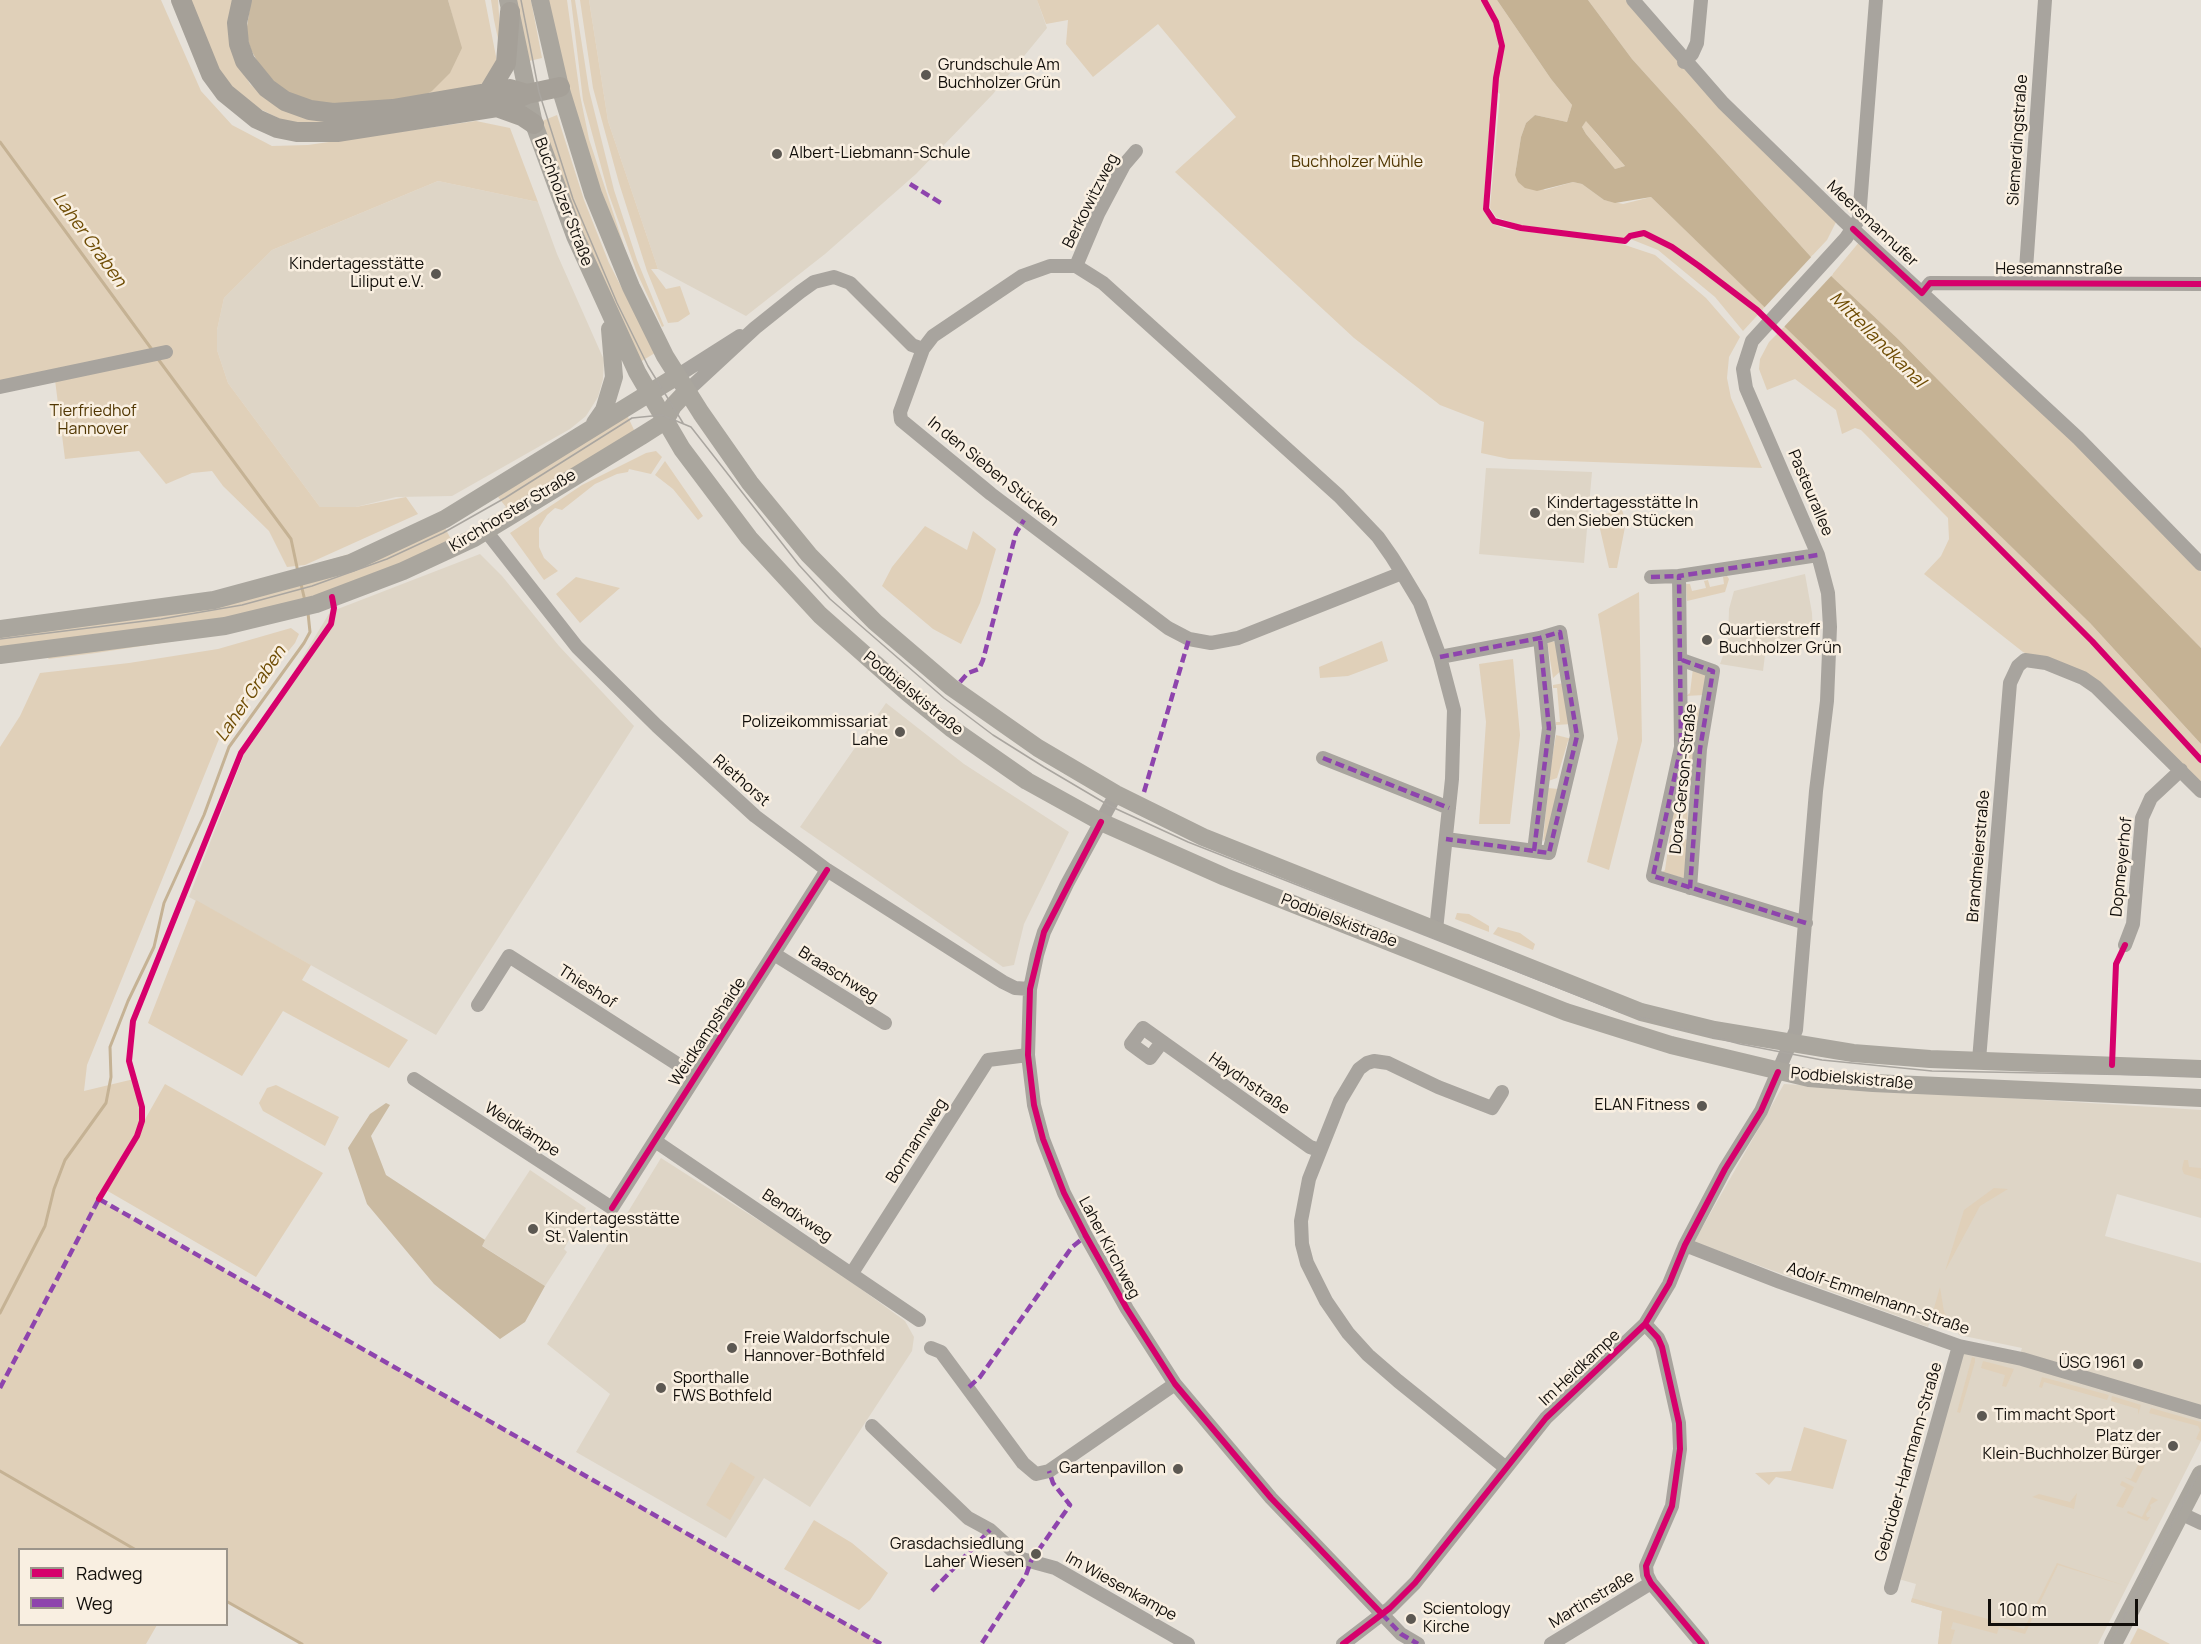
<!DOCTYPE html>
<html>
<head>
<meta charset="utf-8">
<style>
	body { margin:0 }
	#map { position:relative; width:2201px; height:1644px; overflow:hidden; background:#e6e1d9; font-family:Manrope,sans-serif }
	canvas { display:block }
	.legend { position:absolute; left:18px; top:1548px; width:210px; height:78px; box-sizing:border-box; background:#f9efe1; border:2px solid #9c958b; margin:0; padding:8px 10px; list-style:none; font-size:18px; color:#110e0a }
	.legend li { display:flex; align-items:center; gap:12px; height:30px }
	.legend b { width:30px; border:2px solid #9c958b }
	.scale { position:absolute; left:1988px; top:1599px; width:150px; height:27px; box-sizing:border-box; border:3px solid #110e0a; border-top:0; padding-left:8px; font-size:18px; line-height:21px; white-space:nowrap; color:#110e0a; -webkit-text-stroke:4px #f9efe1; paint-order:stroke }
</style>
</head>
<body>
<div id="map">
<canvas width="2201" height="1644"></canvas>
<ul class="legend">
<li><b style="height:8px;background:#d6006c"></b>Radweg</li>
<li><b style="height:8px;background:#8e44ad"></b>Weg</li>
</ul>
<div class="scale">100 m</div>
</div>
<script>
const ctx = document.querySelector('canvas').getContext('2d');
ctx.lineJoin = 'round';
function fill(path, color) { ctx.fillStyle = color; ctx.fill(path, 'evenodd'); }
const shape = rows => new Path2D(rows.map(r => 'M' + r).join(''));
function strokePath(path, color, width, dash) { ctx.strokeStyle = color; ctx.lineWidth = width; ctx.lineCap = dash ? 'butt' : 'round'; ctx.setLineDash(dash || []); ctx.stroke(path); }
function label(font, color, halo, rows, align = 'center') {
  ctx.font = font + ' Manrope,sans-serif'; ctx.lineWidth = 5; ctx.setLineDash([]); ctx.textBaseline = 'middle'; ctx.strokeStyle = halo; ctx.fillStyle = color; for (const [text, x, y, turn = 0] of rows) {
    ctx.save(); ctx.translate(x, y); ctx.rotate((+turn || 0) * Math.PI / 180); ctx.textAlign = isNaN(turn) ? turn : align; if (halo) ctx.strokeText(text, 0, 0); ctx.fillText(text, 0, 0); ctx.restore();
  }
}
fill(shape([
	[589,0,1037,0,1047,28,993,94,916,174,825,254,746,316,658,269,608,121],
	[438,181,538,202,557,254,604,360,603,379,598,397,586,416,570,429,452,496,396,497,356,507,320,507,228,383,217,350,217,330,224,298,272,250],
	[1486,468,1592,472,1584,563,1479,554],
	[480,554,502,576,559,646,634,726,436,1035,189,897,245,752,330,612],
	[1805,574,1812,613,1813,636,1766,647,1763,671,1720,664,1728,642,1729,609,1734,591],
	[886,703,964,764,1069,832,1024,924,1014,965,1003,967,800,827],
	[1784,1084,2201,1110,2201,1218,2117,1194,2105,1236,2201,1263,2201,1441,2098,1644,1938,1644,1942,1611,1911,1602,1916,1584,1895,1578,1961,1348,2017,1363,2022,1348,1959,1335,1957,1331,1930,1322,1928,1327,1694,1242],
	[661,1158,824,1262,905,1321,914,1337,912,1351,810,1507,764,1478,726,1538,576,1452,610,1394,547,1344],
	[530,1170,586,1208,564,1249,567,1252,545,1286,481,1245]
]), '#ded5c6');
fill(shape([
	[0,0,161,0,201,91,232,125,272,146,308,145,476,121,510,128,538,202,438,181,272,250,224,298,217,330,217,350,228,383,320,507,356,507,406,497,418,514,305,565,287,567,269,531,223,486,212,471,192,473,166,484,139,451,65,459,55,380,112,357,0,381],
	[190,0,238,0,235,58,250,84,270,101,329,121,330,124,286,122,242,100,220,73],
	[448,0,485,0,499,72,482,88,415,100,461,48],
	[491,0,498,0,502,58,494,20],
	[515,0,531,0,542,58,529,61],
	[547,0,567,0,580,95,589,139,628,258,582,143],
	[571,0,575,0,589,90,614,190,637,260,664,326,662,327,637,273,608,192,583,100],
	[580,0,589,0,608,121,658,269,651,269,666,289,680,286,690,314,678,322,668,323,647,271,619,183,593,88],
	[1037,0,1497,0,1551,79,1572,105,1567,122,1535,115,1526,123,1521,137,1515,175,1545,190,1573,182,1582,184,1604,200,1623,204,1651,197,1765,307,1743,331,1715,297,1658,250,1633,240,1519,225,1496,217,1490,208,1500,94,1493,88,1483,210,1493,224,1506,229,1616,242,1655,255,1706,298,1740,337,1729,357,1727,378,1731,398,1762,468,1509,459,1481,453,1484,422,1440,405,1354,338,1175,172,1236,117,1158,24,1093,77,1066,44,1068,20,1046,24],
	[1588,0,1627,0,1836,222,1827,240,1811,257,1632,59],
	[557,115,584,200,609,263,655,353,640,362,601,283,542,121],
	[1586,120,1596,133,1625,166,1615,169,1586,134,1582,127],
	[1860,241,2019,390,2138,505,2201,572,2201,648,1898,339,1831,276],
	[1785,326,2090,623,2201,744,2201,785,2119,700,2023,652,1924,574,1941,556,1949,539,1948,518,1861,430,1855,428,1842,434,1836,410,1795,379,1767,390,1759,369,1760,359,1769,342],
	[630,410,628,417,635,432,507,511,504,508,506,507,498,497],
	[656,451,662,457,651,474,629,469,628,472,617,474,595,484,562,510,555,508,547,515,539,528,539,547,544,558,558,571,544,580,510,533,582,485,646,453],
	[665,461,703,516,698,520,673,489,655,475],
	[1622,510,1626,522,1617,568,1609,568,1597,516],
	[444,526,452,541,401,566,266,612,0,650,0,633,140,616],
	[925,526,967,550,973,531,996,549,980,603,961,644,933,629,882,586,892,567],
	[1727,576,1729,579,1725,592,1687,601,1686,584,1690,584,1692,591,1706,588,1704,581,1708,580,1710,587,1724,584,1723,577],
	[576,577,620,588,580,623,556,594],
	[1639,592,1642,741,1609,870,1587,862,1618,739,1598,614],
	[291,628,299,634,295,643,221,734,87,1065,84,1091,134,1079,142,1107,139,1130,165,1084,323,1173,256,1277,106,1190,120,1165,99,1199,881,1644,302,1644,227,1601,226,1550,20,1550,20,1624,157,1625,146,1644,0,1644,0,747,20,716,40,673,129,663,218,649],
	[188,639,96,653,48,659,51,655],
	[1547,640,1559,643,1564,668,1553,678],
	[1382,641,1388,661,1348,676,1320,678,1319,667],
	[1513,659,1520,735,1510,824,1479,824,1486,722,1479,664],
	[1693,668,1706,673,1704,695,1686,696,1690,693],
	[1564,683,1572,724,1556,725,1556,722,1560,722,1557,688,1553,688,1553,685],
	[1704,708,1700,713,1694,741,1688,741,1686,710],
	[1556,735,1572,739,1568,741,1557,778,1548,781],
	[1690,752,1697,756,1694,783,1682,781],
	[1548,788,1558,789,1550,836,1543,841],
	[1687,794,1688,826,1669,822,1677,796],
	[1670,835,1688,840,1689,862,1684,878,1661,873,1665,870],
	[196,900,311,965,302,980,408,1040,389,1068,283,1011,242,1076,148,1023],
	[1457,913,1469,914,1489,926,1489,932,1455,919],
	[1498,927,1520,933,1535,944,1533,950,1493,934],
	[276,1085,339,1117,325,1146,263,1111,259,1103,267,1088],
	[2184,1160,2188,1160,2189,1167,2201,1168,2201,1179,2184,1174,2182,1169],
	[1994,1188,2008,1189,1980,1206,1945,1271,1964,1210],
	[1940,1287,1944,1312,1957,1331,1930,1322],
	[1972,1357,1975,1358,1975,1362,1960,1413,1957,1412],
	[1983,1361,2014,1369,2006,1387,2002,1386,2005,1375,1981,1368],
	[2042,1377,2109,1395,2107,1400,2044,1382,2042,1388,2039,1387],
	[2112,1396,2141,1405,2138,1415,2138,1409,2111,1401],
	[2151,1408,2201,1422,2201,1441,2196,1439,2200,1430,2198,1426,2149,1413],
	[1804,1427,1847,1440,1833,1489,1776,1477,1769,1485,1755,1473,1791,1471],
	[2142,1457,2148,1459,2136,1483,2124,1477,2131,1479],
	[731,1462,755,1477,730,1520,706,1505],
	[2122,1481,2134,1487,2123,1508,2116,1506,2126,1488,2120,1485],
	[2077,1493,2074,1509,2032,1497,2039,1494,2070,1502],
	[2152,1497,2158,1500,2150,1505,2151,1508,2146,1514,2147,1517,2150,1517,2147,1521,2127,1513,2128,1511,2142,1517],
	[814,1520,852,1543,888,1573,870,1600,859,1610,784,1569],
	[2057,1563,2126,1586,2058,1565,2025,1634,1999,1627,1997,1634,1953,1622,1951,1629,1955,1630,1951,1644,1938,1644,1942,1611,1911,1602,1912,1598,2024,1629],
	[2138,1628,2145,1631,2170,1644,2130,1644]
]), '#e0d0b9');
fill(shape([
	[251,0,448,0,462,48,450,73,432,91,415,100,344,109,287,96,260,66,251,50,246,33],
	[386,1103,390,1105,371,1136,386,1175,485,1240,482,1246,545,1286,525,1322,500,1339,434,1284,367,1204,348,1148,370,1114]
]), '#cabaa1');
fill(shape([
	[1497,0,1588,0,1632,59,1811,257,1898,339,2201,648,2201,744,2090,623,1651,197,1615,203,1604,200,1582,184,1573,182,1537,191,1525,188,1518,182,1515,175,1521,137,1526,123,1535,115,1567,122,1572,105,1551,79],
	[1586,121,1625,166,1615,169,1586,134,1582,127]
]), '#c5b294');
fill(shape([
	[1813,255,1833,274,1783,328,1763,309]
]), '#e6e1d9');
strokePath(shape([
	[0,142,153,351],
	[158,359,291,539,298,572],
	[301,584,305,601],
	[0,1313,45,1226,54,1189,65,1160,106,1103,111,1077,110,1047,128,1001,154,947,164,903,204,815,229,747,304,643,310,632,308,613],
	[0,1471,136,1550],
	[226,1601,302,1644]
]), '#c5b294', 3);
strokePath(shape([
	[1633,0,1723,103,1842,219,2078,438,2201,564],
	[1684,62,1692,54,1697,43,1701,0],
	[1076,266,1098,214,1124,165,1136,151],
	[2025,283,2045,0],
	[1922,293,1930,283,2201,284],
	[677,376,740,336],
	[0,387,166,352],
	[687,391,755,328,800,292,814,282,834,277,850,283,912,345,923,349],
	[486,531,577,647,657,726,755,816,827,870,1003,982,1015,988,1030,989],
	[1402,573,1238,638,1211,643,1189,639,1168,628,991,494,901,420,900,412,923,349,933,336,1022,276,1050,266,1076,266,1103,283,1339,496,1378,537,1392,557,1402,573,1420,603,1440,657,1454,710,1452,779,1436,930],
	[1651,577,1679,576],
	[1440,657,1540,638,1560,632,1577,736,1549,853,1446,839],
	[1682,660,1713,671,1700,749,1690,888],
	[1323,758,1449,808],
	[1116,794,1067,884,1044,932,1037,955,1030,989,1028,1055,1034,1105,1043,1139,1064,1193,1086,1236,1127,1309,1175,1384,1271,1498,1401,1634,1418,1644],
	[1534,851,1549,728,1540,638],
	[1806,923,1653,876,1681,747,1679,576,1818,555],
	[2125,945,2133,924,2142,818,2151,798,2181,770],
	[774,954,885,1023],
	[478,1005,509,956,696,1076],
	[1162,1042,1150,1058,1131,1044,1143,1028,1310,1147,1319,1150],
	[1979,1060,2010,683,2018,666,2025,660,2046,663,2083,678,2096,687,2201,791],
	[414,1079,612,1208,827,870],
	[1502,1092,1492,1108,1438,1087,1388,1063,1374,1061,1367,1063,1359,1069,1340,1101,1309,1179,1301,1221,1302,1244,1307,1263,1326,1301,1348,1333,1368,1355,1398,1381,1506,1468],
	[655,1141,919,1320],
	[1685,1245,1780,1282,1959,1346,2022,1359,2201,1412],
	[852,1273,988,1060,1028,1055],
	[1645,1324,1658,1338,1662,1347,1679,1423,1680,1449,1672,1506,1646,1566,1647,1575,1651,1583,1702,1644],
	[931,1348,941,1352,1023,1463,1036,1474,1049,1471,1175,1384],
	[872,1426,968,1518,990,1530,1022,1559,1055,1568,1188,1644],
	[2180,1513,2201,1523],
	[1891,1588,1959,1346],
	[1343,1644,1390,1608,1415,1583,1546,1418,1645,1324,1669,1284,1685,1245,1725,1169,1761,1111,1796,1030,1816,791,1827,701,1830,627,1828,593,1818,555,1746,388,1743,369,1752,341,1846,238,1859,219,1876,0],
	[1551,1644,1651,1583]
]), '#a8a49e', 14);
strokePath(shape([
	[508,0,534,124,575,236,637,372,682,449,749,538,820,615,908,693,951,728,1027,781,1101,822,1225,877,1566,1012,1671,1045,1809,1078,1873,1083,2201,1098],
	[540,0,560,87,593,194,631,287,665,356,701,413,750,483,809,555,875,622,951,687,1038,748,1116,794,1203,837,1641,1012,1714,1030,1853,1053,1930,1059,2201,1069],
	[595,423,604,410,614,377,610,329],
	[0,629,214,600,351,563,445,519,677,376],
	[0,655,225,626,316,604,403,571,474,538,643,435,665,421,673,406,687,391],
	[2113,1644,2201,1474]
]), '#aaa69e', 18);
strokePath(shape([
	[181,0,211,74,225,93,257,119,277,128,297,132,337,132,497,107,527,94,560,87],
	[242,0,237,23,239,44,245,61,267,88,285,101,310,110,333,113,393,109,510,89,527,94],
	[488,93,506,63,510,12],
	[497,107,522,116,534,124]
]), '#a5a098', 20);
strokePath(shape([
	[521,0,539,92,573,199,617,303,648,366,683,423],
	[0,639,161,619,242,605,312,586,387,559,443,533,505,498,632,418,662,415,691,427,799,565,830,599,944,698,993,735,1044,767,1110,806,1188,842,1620,1012,1740,1044,1822,1060,1932,1071,2201,1076],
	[2110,1644,2201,1468]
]), '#aaa6a0', 1.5);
strokePath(shape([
	[910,184,944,205],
	[1651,577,1679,576],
	[1440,657,1540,638,1560,632,1577,736,1549,853,1446,839],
	[1682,660,1713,671,1700,749,1690,888],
	[960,682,968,673,979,669,983,660,1016,533,1024,520],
	[1323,758,1449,808],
	[1144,792,1189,639],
	[1534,851,1549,728,1540,638],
	[1806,923,1653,876,1681,747,1679,576,1818,555],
	[99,1199,881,1644],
	[969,1387,980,1377,1072,1247,1086,1236],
	[0,1388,101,1195],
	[932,1591,990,1530],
	[1382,1614,1401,1634,1418,1644],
	[982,1643,1026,1575,1031,1561,1070,1505,1053,1483,1049,1471]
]), '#8e44ad', 4.5, [9, 4.5]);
strokePath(shape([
	[1484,0,1496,22,1502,46,1496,78,1486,209,1494,221,1521,228,1625,241,1630,236,1644,233,1672,247,1699,266,1757,310,1940,489,2092,641,2201,760],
	[1853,229,1922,293,1930,283,2201,284],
	[1101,822,1044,932,1030,989,1028,1055,1034,1105,1043,1139,1064,1193,1086,1236,1127,1309,1175,1384,1271,1498,1382,1614],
	[2112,1065,2116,964,2125,945],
	[99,1199,137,1136,142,1121,142,1107,129,1061,133,1021,241,753,331,624,334,608,332,597],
	[612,1208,827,870],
	[1645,1324,1658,1338,1662,1347,1679,1423,1680,1449,1672,1506,1646,1566,1647,1575,1651,1583,1702,1644],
	[1343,1644,1390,1608,1415,1583,1546,1418,1645,1324,1669,1284,1685,1245,1725,1169,1761,1111,1778,1072]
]), '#d6006c', 6);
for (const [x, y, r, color] of [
	[926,75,6,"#5c5852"],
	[777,154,6,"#5c5852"],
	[436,274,6,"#5c5852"],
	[1535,513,6,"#5c5852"],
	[1707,640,6,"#5c5852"],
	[900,732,6,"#5c5852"],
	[1702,1106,6,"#5c5852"],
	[533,1229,6,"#5c5852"],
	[732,1348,6,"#5c5852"],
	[2138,1364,6,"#5c5852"],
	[661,1388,6,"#5c5852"],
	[1982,1416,6,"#5c5852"],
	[2173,1446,6,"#5c5852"],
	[1178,1469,6,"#5c5852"],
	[1036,1554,6,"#5c5852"],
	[1411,1619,6,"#5c5852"]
]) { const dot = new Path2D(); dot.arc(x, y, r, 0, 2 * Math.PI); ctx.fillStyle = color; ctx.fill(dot); strokePath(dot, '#f9efe1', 2); }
label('16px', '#110e0a', '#f9efe1', [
	["Grundschule Am",938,66],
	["Buchholzer Grün",938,84],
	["Albert-Liebmann-Schule",789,154],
	["Kindertagesstätte",424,265,"right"],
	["Liliput e.V.",424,283,"right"],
	["Kindertagesstätte In",1547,504],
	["den Sieben Stücken",1547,522],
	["Quartierstreff",1719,631],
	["Buchholzer Grün",1719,649],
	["Polizeikommissariat",888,723,"right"],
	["Lahe",888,741,"right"],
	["ELAN Fitness",1690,1106,"right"],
	["Kindertagesstätte",545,1220],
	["St. Valentin",545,1238],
	["Freie Waldorfschule",744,1339],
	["Hannover-Bothfeld",744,1357],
	["ÜSG 1961",2126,1364,"right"],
	["Sporthalle",673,1379],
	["FWS Bothfeld",673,1397],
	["Tim macht Sport",1994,1416],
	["Platz der",2161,1437,"right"],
	["Klein-Buchholzer Bürger",2161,1455,"right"],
	["Gartenpavillon",1166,1469,"right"],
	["Grasdachsiedlung",1024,1545,"right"],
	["Laher Wiesen",1024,1563,"right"],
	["Scientology",1423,1610],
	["Kirche",1423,1628]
], 'left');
label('16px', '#110e0a', '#f9efe1', [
	["Siemerdingstraße",2018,140,-86],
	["Berkowitzweg",1091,201,-63],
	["Buchholzer Straße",563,202,69],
	["Meersmannufer",1872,224,43],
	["Hesemannstraße",2059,270],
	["In den Sieben Stücken",993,472,39],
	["Pasteurallee",1810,493,67],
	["Kirchhorster Straße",513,511,-31],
	["Podbielskistraße",913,694,39],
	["Dora-Gerson-Straße",1684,779,-84],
	["Riethorst",741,781,41],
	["Brandmeierstraße",1979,856,-85],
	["Dopmeyerhof",2122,867,-84],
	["Podbielskistraße",1339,921,21],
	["Braaschweg",838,975,32],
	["Thieshof",587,987,33],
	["Weidkampshaide",708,1032,-57],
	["Podbielskistraße",1852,1079,5],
	["Haydnstraße",1249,1084,35],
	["Weidkämpe",522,1130,33],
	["Bormannweg",917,1141,-57],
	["Bendixweg",797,1216,34],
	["Laher Kirchweg",1109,1248,62],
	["Adolf-Emmelmann-Straße",1878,1299,19],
	["Im Heidkampe",1580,1368,-43],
	["Gebrüder-Hartmann-Straße",1909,1462,-74],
	["Im Wiesenkampe",1121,1587,29],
	["Martinstraße",1592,1600,-31]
]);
label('16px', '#513703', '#f9efe1', [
	["Buchholzer Mühle",1357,163],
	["Tierfriedhof",93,412],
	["Hannover",93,430]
]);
label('italic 18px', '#6f4d05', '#f9efe1', [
	["Laher Graben",89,240,54],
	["Mittellandkanal",1877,340,45],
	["Laher Graben",251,694,-56]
]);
</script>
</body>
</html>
